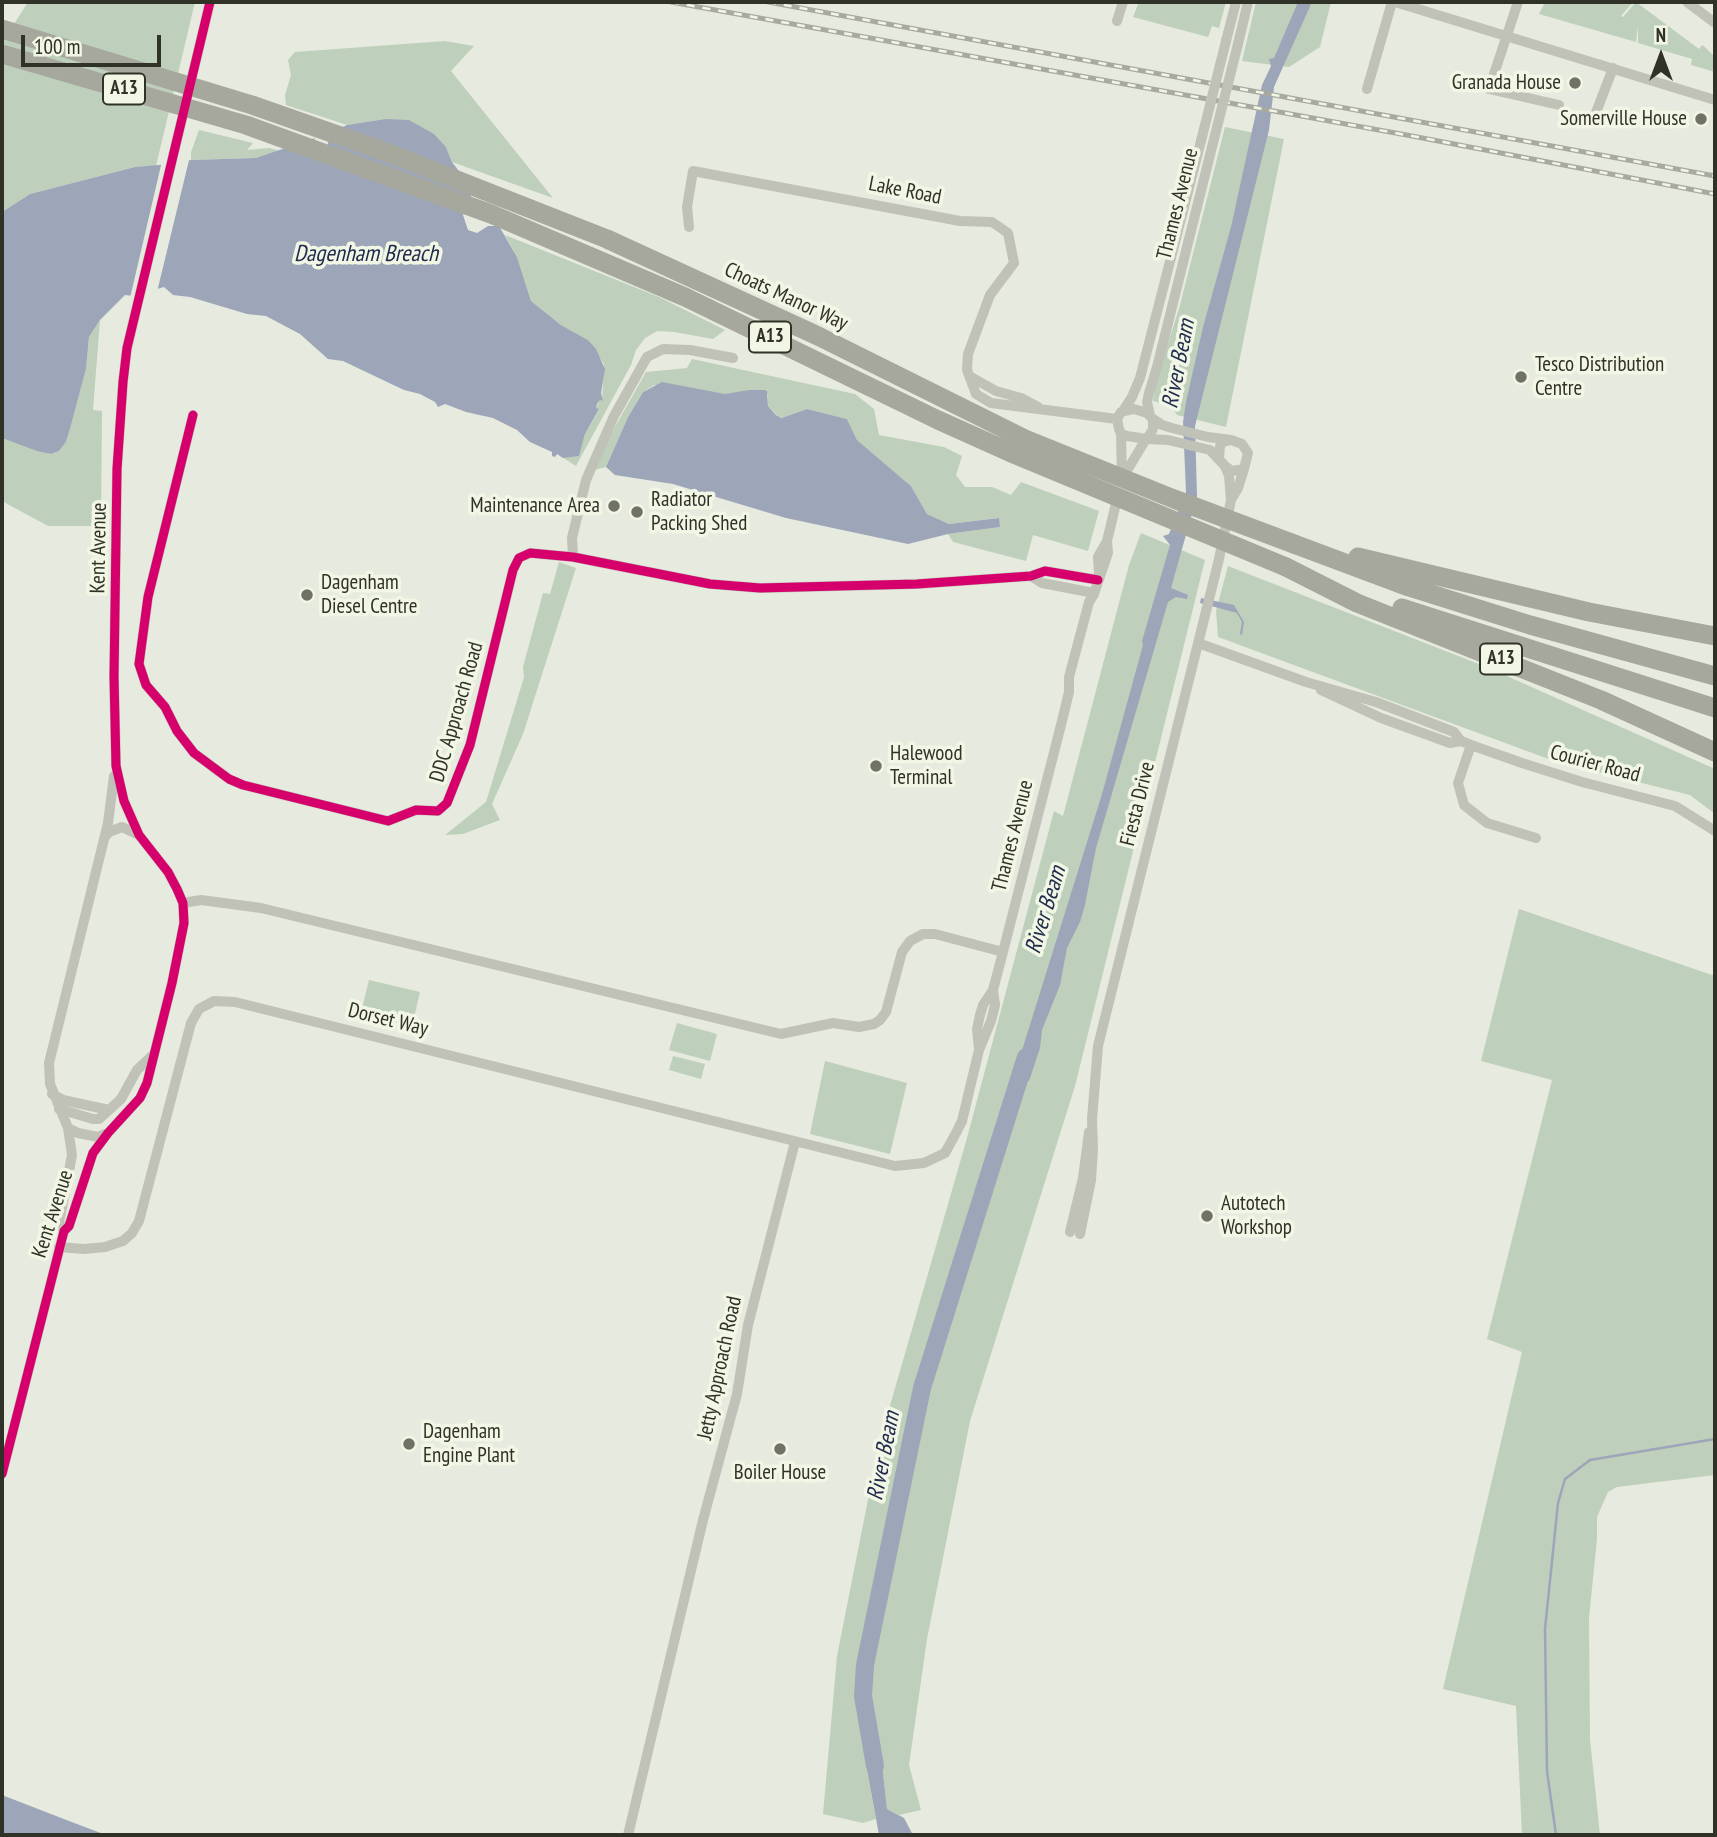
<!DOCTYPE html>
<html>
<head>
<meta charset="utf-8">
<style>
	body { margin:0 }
	#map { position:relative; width:1717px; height:1837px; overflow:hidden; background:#e7eade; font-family:"PT Sans Narrow",sans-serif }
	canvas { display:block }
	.frame { position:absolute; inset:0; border:4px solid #313227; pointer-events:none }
	.north { position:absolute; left:1626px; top:21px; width:70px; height:70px; -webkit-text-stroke:5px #f2f6e5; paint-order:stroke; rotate:0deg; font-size:19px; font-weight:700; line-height:28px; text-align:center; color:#313227 }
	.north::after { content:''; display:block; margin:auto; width:24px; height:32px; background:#313227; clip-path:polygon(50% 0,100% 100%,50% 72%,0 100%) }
	.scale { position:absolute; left:21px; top:35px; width:140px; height:32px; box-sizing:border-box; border:4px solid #313227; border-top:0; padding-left:9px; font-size:21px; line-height:24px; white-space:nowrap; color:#313227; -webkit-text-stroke:5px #f2f6e5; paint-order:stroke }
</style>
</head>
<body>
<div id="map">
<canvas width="1717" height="1837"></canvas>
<div class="frame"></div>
<div class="north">N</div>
<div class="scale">100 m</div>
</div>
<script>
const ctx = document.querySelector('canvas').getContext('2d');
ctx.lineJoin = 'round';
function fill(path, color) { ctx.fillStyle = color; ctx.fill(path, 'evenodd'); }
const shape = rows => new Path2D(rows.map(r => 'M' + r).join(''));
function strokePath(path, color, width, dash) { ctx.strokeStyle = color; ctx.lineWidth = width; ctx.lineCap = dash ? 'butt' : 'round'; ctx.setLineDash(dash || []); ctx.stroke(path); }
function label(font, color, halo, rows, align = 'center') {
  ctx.font = font + ' "PT Sans Narrow",sans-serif'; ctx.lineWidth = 7; ctx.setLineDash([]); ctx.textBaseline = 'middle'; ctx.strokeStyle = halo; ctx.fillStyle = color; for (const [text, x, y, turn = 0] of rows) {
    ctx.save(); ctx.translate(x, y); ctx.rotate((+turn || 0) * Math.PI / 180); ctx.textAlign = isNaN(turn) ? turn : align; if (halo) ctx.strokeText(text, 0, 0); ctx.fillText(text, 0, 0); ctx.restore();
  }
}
fill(shape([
	[28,2,195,2,156,166,135,167,30,194,2,212,2,43],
	[1139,2,1226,2,1219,28,1212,26,1208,37,1133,17],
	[1256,2,1331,2,1320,47,1289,67,1242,61],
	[1545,2,1633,2,1621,16,1623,17,1636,2,1699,49,1702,45,1705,47,1715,57,1715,72,1691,65,1692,59,1638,43,1638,26,1636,42,1539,14],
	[445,41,474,46,451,71,553,198,452,162,446,147,385,119,347,125,286,105,285,95,291,75,288,60,295,52],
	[1225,127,1284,139,1226,427,1177,415,1171,406,1153,401,1156,382,1180,305],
	[199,130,253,143,247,150,269,148,280,151,256,158,191,160,191,152],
	[505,235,659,297,725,330,713,339,674,332,657,331,645,338,636,350,631,365,576,466,557,454,563,458,579,455,585,434,599,410,596,408,600,399,602,401,604,364,588,340,561,325,531,301,517,257],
	[100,320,93,410,102,411,101,526,48,526,2,501,2,438,51,454,59,451,66,442,70,429,86,369,89,337],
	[692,359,855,394,874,409,879,435,944,447,962,456,956,475,965,487,992,487,1011,495,1021,482,1099,511,1088,551,1033,535,1026,561,953,542,948,534,1000,527,998,518,949,524,927,514,911,486,857,440,847,419,807,409,783,418,777,415,768,406,768,394,725,394,654,385,643,392,628,417,606,467,590,471,646,372,687,368],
	[1141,533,1205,560,1075,1086,970,1421,927,1639,909,1765,921,1810,899,1815,887,1809,879,1738,863,1748,876,1819,863,1823,823,1814,837,1656,879,1444,967,1138,1054,811,1063,816,1129,565],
	[559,562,576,568,523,734,492,804,500,820,463,834,445,835,486,802,524,677,523,667,543,593,550,594],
	[1228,566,1489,668,1715,769,1715,814,1690,795,1554,761,1218,637,1216,611],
	[1519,909,1715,976,1715,1475,1617,1487,1608,1492,1597,1517,1597,1539,1589,1618,1590,1739,1600,1835,1522,1835,1516,1706,1443,1689,1522,1352,1487,1339,1552,1080,1481,1061],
	[369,980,420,992,412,1026,361,1013],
	[677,1023,717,1034,710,1061,669,1050],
	[673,1056,705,1064,701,1079,669,1070],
	[825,1061,907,1083,890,1154,810,1134]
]), '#bed0bb');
fill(shape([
	[1298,2,1312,2,1274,87,1269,130,1195,426,1197,496,1171,588,1188,595,1187,599,1176,597,1168,602,1096,848,1085,905,1080,922,1067,948,1060,985,1042,1030,1040,1048,1029,1081,1014,1076,1102,794,1143,645,1142,641,1170,545,1163,536,1169,534,1186,492,1183,422,1186,402,1203,327,1231,227,1262,85,1271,66,1269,59,1274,58],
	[385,119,409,120,434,134,446,147,452,162,471,187,471,199,463,215,468,230,477,233,488,226,499,226,517,257,531,301,561,325,588,340,596,349,605,369,601,393,603,401,600,400,597,404,596,408,599,409,585,434,579,456,563,458,557,454,555,457,552,456,552,452,530,442,517,430,493,418,466,412,445,404,438,407,435,402,420,394,404,390,343,361,328,359,300,334,266,316,247,314,190,297,173,295,164,287,133,296,125,295,100,320,89,337,86,369,70,429,66,442,59,451,51,454,37,451,2,438,2,212,30,194,135,167,159,165,191,160,256,158,315,138,310,155,322,160,332,132,347,125],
	[662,382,725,394,749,390,764,390,767,391,768,406,776,415,782,418,807,409,847,419,857,440,911,486,927,514,949,524,999,518,1000,527,948,534,908,544,786,518,673,484,615,475,606,467,628,417,643,392],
	[1201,598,1234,605,1244,622,1242,635,1240,634,1242,622,1237,613,1200,603],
	[879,1737,887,1809,904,1818,913,1835,900,1835,899,1833,879,1835,863,1748],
	[2,1795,69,1821,106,1835,2,1835]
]), '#9da5b8');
fill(shape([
	[190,156,157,292,134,299,130,298,162,161]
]), '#e7eade');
strokePath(shape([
	[1556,1835,1547,1771,1545,1629,1558,1503,1565,1479,1590,1460,1715,1439]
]), '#9da5b8', 2.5);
strokePath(shape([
	[875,1766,863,1696,865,1665,922,1388,1026,1057]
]), '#9da5b8', 18);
strokePath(shape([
	[1395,2,1715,100],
	[1518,2,1489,89,1559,105],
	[1687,2,1715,23],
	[1117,21,1123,2],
	[1226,41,1236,2],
	[1238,44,1248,2],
	[1367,89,1392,2],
	[1592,123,1613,68],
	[689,227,687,207,693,171,960,221,992,222,1008,233,1014,263,990,295,968,354,967,370,976,394,991,403,1117,419],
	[971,377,996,391,1021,398,1038,407],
	[1134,409,1147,413,1153,419,1153,429,1147,439,1127,436,1121,434,1119,429,1117,419,1121,412,1134,409],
	[1123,411,1132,397,1140,378,1201,141],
	[193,415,148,597,139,664,146,685,165,707,177,731,194,753,229,779,243,785,388,821,416,810,438,811,447,803,470,745,513,570,519,558,530,553,573,557,710,584,760,588,917,584,1031,576,1045,571,1098,580],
	[1150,415,1147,402,1149,393,1157,367,1213,143],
	[1153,419,1162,425,1172,428,1208,437,1231,440],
	[1121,434,1122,480],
	[1147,439,1168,440,1210,450,1225,466,1232,471,1244,469,1248,453,1242,444,1231,440,1223,442,1220,446,1219,458],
	[1122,479,1146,439],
	[1231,500,1238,488,1244,469],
	[573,557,572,538,586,480,614,416,647,357,663,349,690,350,733,358],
	[1099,574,1098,557,1107,541],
	[1031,576,1042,583,1094,593],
	[1198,643,1306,682,1376,702,1454,732,1461,741,1471,745,1522,763,1582,782,1675,806,1715,831],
	[1321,690,1381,718,1450,743,1461,741],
	[1471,745,1458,783,1464,805,1487,823,1536,838],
	[105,837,109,832,122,827,139,835],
	[183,903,201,900,261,908,781,1034,833,1023,859,1027,874,1024,880,1020,886,1012,902,952,910,941,923,934,935,934,1003,952],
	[979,1049,977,1029,980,1015,983,1005,993,990,1003,952,1062,721,1069,692,1069,677,1089,602,1094,594,1108,553,1107,541,1118,495],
	[52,1094,63,1100,109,1110,121,1099,137,1070,153,1055],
	[59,1109,93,1119,99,1119,109,1110],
	[68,1128,78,1133,98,1137,108,1133],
	[64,1231,59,1223,72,1155,68,1128,50,1084,49,1063,108,823,114,776],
	[1070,1232,1083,1178,1089,1132],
	[1080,1234,1091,1180,1093,1149,1092,1119,1098,1046,1219,559,1231,500,1229,476,1225,466],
	[59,1247,84,1249,105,1247,123,1241,132,1233,139,1221,191,1023,199,1009,214,1001,235,1002,895,1166,924,1163,945,1153,956,1133,962,1121,979,1050,991,1021,995,1005,993,990],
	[2,1474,64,1231,69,1226,93,1153,108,1133,140,1098,147,1083,172,983,184,923,183,903,177,889,168,872,139,835,124,801,116,766,114,677,117,469,123,382,127,348,210,2],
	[628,1835,703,1520,737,1394,748,1325,795,1142]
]), '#c0c2b8', 10);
strokePath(shape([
	[1294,544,1409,587,1530,625,1715,676],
	[1358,557,1589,612,1715,636],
	[1286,567,1357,603,1601,700,1715,752],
	[1402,608,1715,708]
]), '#a6a89e', 19);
const rail = shape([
	[671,2,1412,136,1715,194],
	[768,2,1715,176]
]);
strokePath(rail, '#a8aaa2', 5);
strokePath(rail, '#f2f6e5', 2.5, [8]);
strokePath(shape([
	[1201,141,1226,41],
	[1213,143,1238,44]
]), '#c0c2b8', 10);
strokePath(shape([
	[2,29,252,105,386,152,607,239,818,336,1025,439,1174,499,1294,544],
	[2,54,246,125,491,214,685,297,938,420,1016,455,1286,567]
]), '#a6a89e', 19);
strokePath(shape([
	[193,415,148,597,139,664,146,685,165,707,177,731,194,753,229,779,243,785,388,821,416,810,438,811,447,803,470,745,513,570,519,558,530,553,573,557,710,584,760,588,917,584,1031,576,1045,571,1098,580],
	[2,1474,64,1231,69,1226,93,1153,108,1133,140,1098,147,1083,172,983,184,923,183,903,177,889,168,872,139,835,124,801,116,766,114,677,117,469,123,382,127,348,210,2]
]), '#d6006c', 9);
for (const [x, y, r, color] of [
	[1575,83,7,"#717267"],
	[1701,119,7,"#717267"],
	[1521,377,7,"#717267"],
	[614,506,7,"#717267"],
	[637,512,7,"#717267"],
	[307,595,7,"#717267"],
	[876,766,7,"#717267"],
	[1207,1216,7,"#717267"],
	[409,1444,7,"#717267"],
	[780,1449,7,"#717267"]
]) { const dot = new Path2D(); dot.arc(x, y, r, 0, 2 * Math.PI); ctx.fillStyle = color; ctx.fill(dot); strokePath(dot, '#f2f6e5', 2.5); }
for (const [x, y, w] of [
	[124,89,42],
	[770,337,42],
	[1501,659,42]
]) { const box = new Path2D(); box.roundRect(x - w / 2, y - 15.5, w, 31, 5); ctx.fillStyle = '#f2f6e5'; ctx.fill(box); strokePath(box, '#313227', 2); }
label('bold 19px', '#313227', null, [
	["A13",124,89],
	["A13",770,337],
	["A13",1501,659]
]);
label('21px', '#313227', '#f2f6e5', [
	["Granada House",1561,83,"right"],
	["Somerville House",1687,119,"right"],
	["Tesco Distribution",1535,365],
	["Centre",1535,389],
	["Radiator",651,500],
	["Packing Shed",651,524],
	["Maintenance Area",600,506,"right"],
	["Dagenham",321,583],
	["Diesel Centre",321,607],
	["Halewood",890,754],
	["Terminal",890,778],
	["Autotech",1221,1204],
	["Workshop",1221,1228],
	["Dagenham",423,1432],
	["Engine Plant",423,1456],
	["Boiler House",780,1473,"center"]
], 'left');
label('21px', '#313227', '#f2f6e5', [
	["Lake Road",905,191,11],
	["Thames Avenue",1178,204,-76],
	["Choats Manor Way",786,297,25],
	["Kent Avenue",99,548,-89],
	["DDC Approach Road",457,712,-74],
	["Courier Road",1595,764,15],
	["Fiesta Drive",1138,804,-76],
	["Thames Avenue",1013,836,-76],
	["Dorset Way",388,1020,14],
	["Kent Avenue",53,1214,-72],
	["Jetty Approach Road",720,1368,-78]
]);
label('italic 23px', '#222c4e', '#f2f6e5', [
	["Dagenham Breach",366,254],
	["River Beam",1179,364,-79],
	["River Beam",1046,910,-73],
	["River Beam",884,1456,-79]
]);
</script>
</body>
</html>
